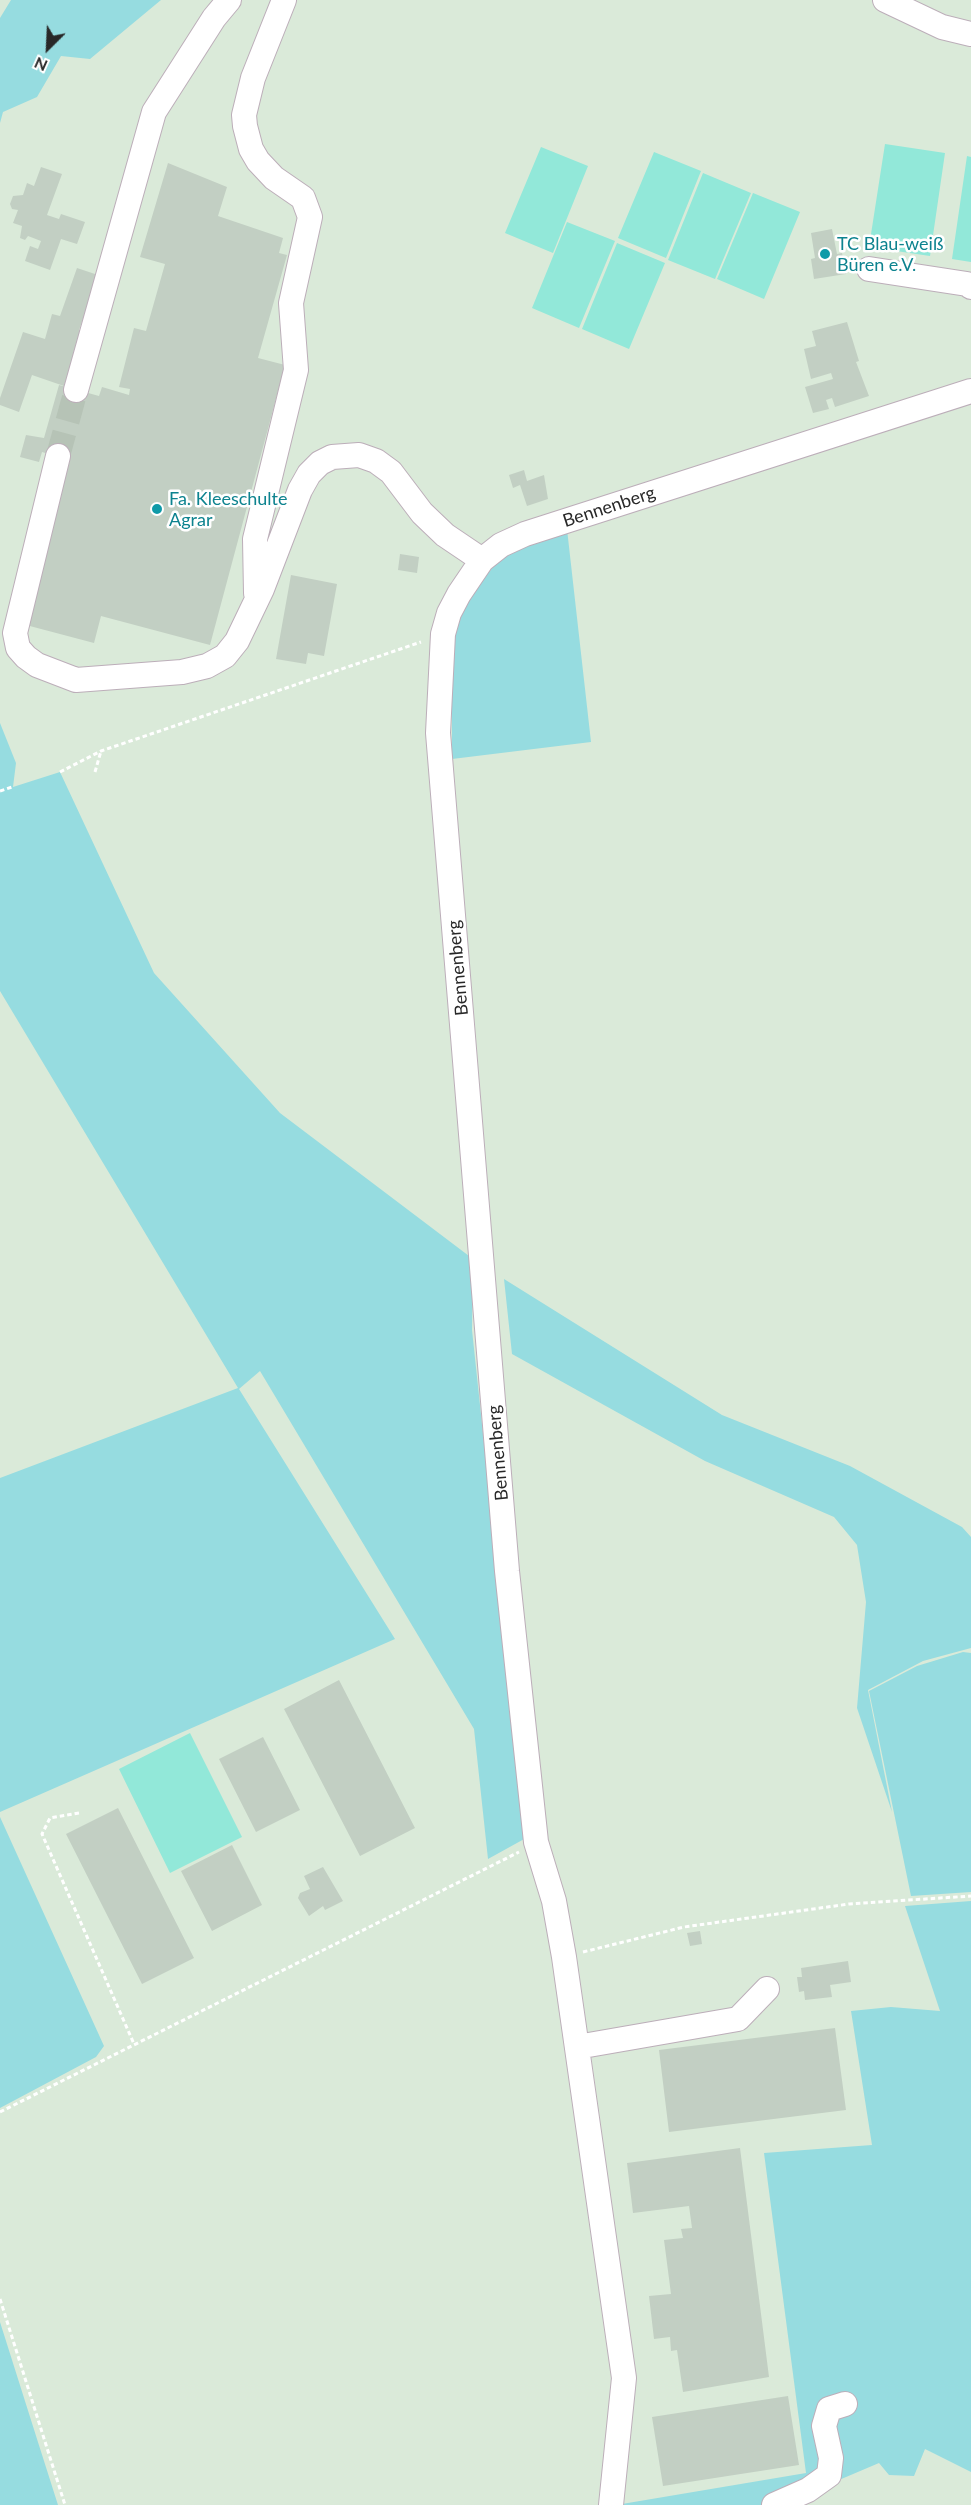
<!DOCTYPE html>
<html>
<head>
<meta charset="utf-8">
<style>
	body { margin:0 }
	#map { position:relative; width:971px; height:2505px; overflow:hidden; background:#daead9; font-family:Lato,sans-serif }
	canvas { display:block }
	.north { position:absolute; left:18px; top:18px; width:60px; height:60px; -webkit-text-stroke:4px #fff; paint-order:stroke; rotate:204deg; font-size:16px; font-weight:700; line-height:24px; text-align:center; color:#282828 }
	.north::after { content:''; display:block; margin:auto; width:21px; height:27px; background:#282828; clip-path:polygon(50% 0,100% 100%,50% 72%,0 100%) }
</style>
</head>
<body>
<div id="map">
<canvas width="971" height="2505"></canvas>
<div class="north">N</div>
</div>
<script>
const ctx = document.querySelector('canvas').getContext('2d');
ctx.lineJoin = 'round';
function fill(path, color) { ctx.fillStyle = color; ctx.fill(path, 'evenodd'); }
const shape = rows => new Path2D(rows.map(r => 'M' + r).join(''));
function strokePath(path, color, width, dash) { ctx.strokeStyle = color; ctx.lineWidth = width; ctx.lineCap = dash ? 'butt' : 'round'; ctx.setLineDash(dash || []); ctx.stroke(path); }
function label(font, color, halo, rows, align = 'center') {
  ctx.font = font + ' Lato,sans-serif'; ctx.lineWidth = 5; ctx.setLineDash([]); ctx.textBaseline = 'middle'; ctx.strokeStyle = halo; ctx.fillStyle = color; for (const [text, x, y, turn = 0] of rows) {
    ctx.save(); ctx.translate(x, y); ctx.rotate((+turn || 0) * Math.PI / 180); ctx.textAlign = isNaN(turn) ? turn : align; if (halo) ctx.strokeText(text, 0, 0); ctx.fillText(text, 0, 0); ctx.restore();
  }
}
fill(shape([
	[11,0,161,0,90,59,61,56,37,97,3,112,0,123,0,18],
	[567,529,591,742,452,759,452,638,470,595,507,550],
	[0,723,16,763,13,787,60,772,154,973,280,1113,473,1259,472,1330,526,1838,488,1859,474,1729,260,1371,239,1389,395,1639,0,1812,0,1478,238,1388,0,991],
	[504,1279,722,1415,850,1466,962,1527,971,1537,971,1648,923,1661,868,1690,892,1812,857,1708,866,1602,857,1545,834,1517,705,1461,512,1354],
	[963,1652,971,1653,971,1892,911,1896,869,1691,917,1666],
	[0,1817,104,2046,96,2057,0,2108],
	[971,1901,971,2472,925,2449,914,2476,889,2475,879,2463,839,2480,806,2486,761,2505,616,2505,806,2473,764,2153,872,2145,851,2011,891,2007,940,2011,905,1906],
	[0,2322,37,2439,58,2505,0,2505]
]), '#96dce0');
fill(shape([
	[885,144,945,153,930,256,869,247],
	[541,147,588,166,553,253,505,233],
	[654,152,701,171,666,258,618,238],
	[967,156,971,157,971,262,952,259],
	[703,173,751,193,715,279,668,260],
	[753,193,800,212,764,299,717,279],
	[567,222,615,241,579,328,532,308],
	[617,243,665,263,629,349,582,329],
	[190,1733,242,1837,170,1873,119,1769]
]), '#92e8d9');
fill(shape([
	[168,163,227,187,218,216,283,238,279,253,287,255,258,358,285,365,210,645,101,616,94,643,26,625,70,460,42,452,39,462,20,457,26,435,44,438,59,385,99,396,102,387,129,395,130,389,119,387,134,328,146,331,165,264,140,257],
	[41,167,62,174,47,215,59,219,61,214,85,222,77,244,61,239,50,270,25,261,30,246,38,249,41,241,28,236,25,240,20,238,22,226,13,223,18,210,12,209,10,204,13,196,23,195,27,183,34,186],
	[832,229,837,254,842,253,846,274,814,279,811,259,815,258,811,233],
	[77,268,98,275,79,330,83,332,64,386,32,375,19,412,0,405,0,398,23,332,45,339,52,314,60,316],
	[847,322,859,361,856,362,869,396,835,407,832,398,826,400,829,409,813,413,805,387,833,379,831,373,811,379,804,349,816,346,812,331],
	[524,470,527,481,544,475,548,499,527,506,520,485,513,488,509,475],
	[400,554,419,557,417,573,398,570],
	[291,575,337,584,324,656,308,653,306,664,276,659],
	[339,1680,415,1828,360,1856,284,1709],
	[263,1737,300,1810,256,1832,219,1759],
	[118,1808,194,1958,142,1984,66,1834],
	[232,1845,262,1905,212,1931,181,1871],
	[323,1867,343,1901,325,1910,323,1906,309,1916,298,1898,300,1893,310,1889,304,1876],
	[700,1931,702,1944,690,1946,687,1933],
	[848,1961,851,1982,830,1985,832,1997,805,2000,804,1991,799,1992,797,1977,802,1977,801,1968],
	[835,2028,846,2110,669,2132,659,2050],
	[740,2148,769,2377,683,2392,677,2350,671,2351,670,2337,654,2339,649,2296,671,2294,664,2240,683,2238,681,2229,692,2228,689,2206,633,2213,627,2163],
	[788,2396,799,2465,663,2486,652,2417]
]), '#c2cfc3');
strokePath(shape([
	[58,456,76,390]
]), '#b6c3b6', 24, [24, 12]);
const minor = shape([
	[885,0,942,27,971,34],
	[869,269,967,284,971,287],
	[76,390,154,112,214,18,229,0],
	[58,456,15,633,18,648,26,657,37,665,76,680,182,672,207,666,225,656,237,641,262,589,300,490,309,474,320,463,332,457,359,455,376,461,391,472,422,513,445,535,482,560],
	[256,593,255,539,296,370,291,303,310,217,303,198,274,178,258,161,251,149,245,126,244,115,253,78,284,0],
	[577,2047,738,2019,767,1989],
	[611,2505,624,2378,564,1957,554,1901,536,1842,507,1571,438,733,443,634,449,613,459,594,482,560,501,545,525,534,971,391],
	[774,2505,808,2490,829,2475,831,2458,824,2426,829,2409,845,2404]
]);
strokePath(minor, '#bcaeb9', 26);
strokePath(shape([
	[60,772,101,751,421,642],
	[95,772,101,751],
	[0,791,12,787],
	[79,1813,50,1818,42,1834,134,2044],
	[583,1952,684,1927,849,1904,971,1896],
	[0,2112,519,1852],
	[0,2299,65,2505]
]), '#fff', 3, [4.5, 3]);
strokePath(minor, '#fff', 24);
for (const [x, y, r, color] of [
	[825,254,6,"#0f9aa8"],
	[157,509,6,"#0f9aa8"]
]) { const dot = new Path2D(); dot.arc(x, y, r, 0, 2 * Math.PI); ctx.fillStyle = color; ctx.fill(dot); strokePath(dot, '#fff', 2); }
label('18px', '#0d838f', '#fff', [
	["TC Blau-weiß",837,244],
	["Büren e.V.",837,265],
	["Fa. Kleeschulte",169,499],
	["Agrar",169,520]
], 'left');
label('18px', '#282828', '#fff', [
	["Bennenberg",609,507,-18],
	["Bennenberg",458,968,-95],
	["Bennenberg",498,1453,-95]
]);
</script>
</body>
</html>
